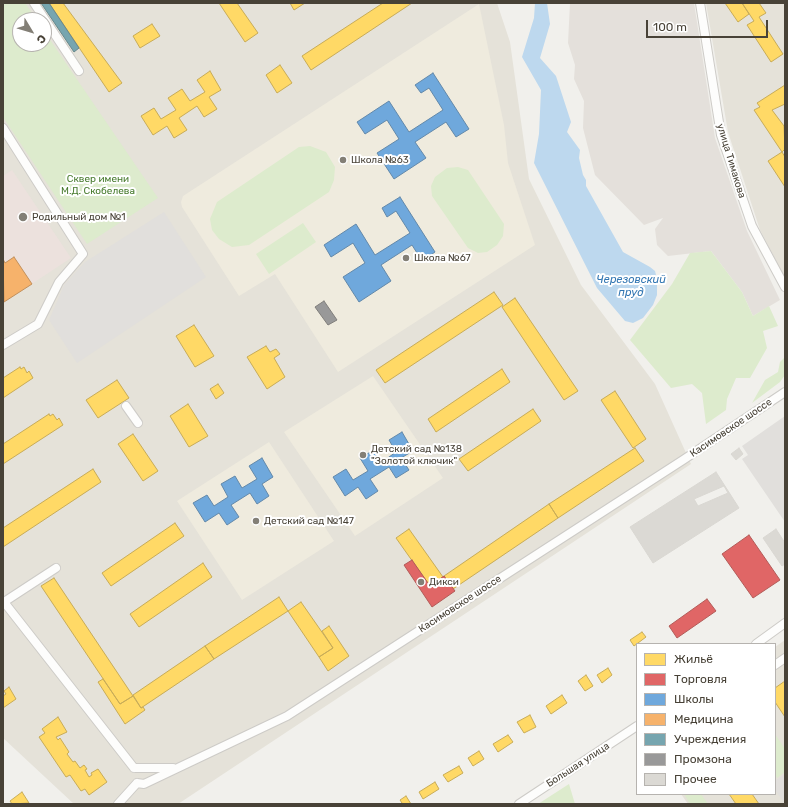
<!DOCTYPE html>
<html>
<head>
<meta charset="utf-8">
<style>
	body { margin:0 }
	#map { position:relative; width:788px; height:807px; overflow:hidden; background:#f1f0ec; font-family:Rubik,sans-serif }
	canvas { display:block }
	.frame { position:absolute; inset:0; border:4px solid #484237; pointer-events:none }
	.legend { position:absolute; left:636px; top:643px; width:140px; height:152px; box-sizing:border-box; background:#fff; border:1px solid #b6b3af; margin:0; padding:5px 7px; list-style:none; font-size:12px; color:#484237 }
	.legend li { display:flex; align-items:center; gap:8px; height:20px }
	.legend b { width:20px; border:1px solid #b6b3af }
	.north { position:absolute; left:12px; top:12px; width:40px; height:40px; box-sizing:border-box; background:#fff; border:1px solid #b6b3af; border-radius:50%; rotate:128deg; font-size:11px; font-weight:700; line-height:16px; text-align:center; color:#484237 }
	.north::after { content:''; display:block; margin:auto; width:14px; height:18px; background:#837f76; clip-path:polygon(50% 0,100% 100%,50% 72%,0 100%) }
	.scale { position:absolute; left:646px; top:20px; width:122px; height:18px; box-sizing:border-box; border:2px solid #484237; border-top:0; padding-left:5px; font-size:12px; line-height:14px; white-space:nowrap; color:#484237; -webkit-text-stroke:3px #fff; paint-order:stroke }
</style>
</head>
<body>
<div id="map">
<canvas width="788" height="807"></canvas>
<div class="frame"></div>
<ul class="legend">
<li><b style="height:11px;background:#ffd966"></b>Жильё</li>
<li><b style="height:11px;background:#e06666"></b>Торговля</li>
<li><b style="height:11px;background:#6fa8dc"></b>Школы</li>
<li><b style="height:11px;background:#f6b26b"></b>Медицина</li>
<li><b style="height:11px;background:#76a5af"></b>Учреждения</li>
<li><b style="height:11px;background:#999"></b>Промзона</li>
<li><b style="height:11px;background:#dbd9d4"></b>Прочее</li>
</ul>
<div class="north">С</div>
<div class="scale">100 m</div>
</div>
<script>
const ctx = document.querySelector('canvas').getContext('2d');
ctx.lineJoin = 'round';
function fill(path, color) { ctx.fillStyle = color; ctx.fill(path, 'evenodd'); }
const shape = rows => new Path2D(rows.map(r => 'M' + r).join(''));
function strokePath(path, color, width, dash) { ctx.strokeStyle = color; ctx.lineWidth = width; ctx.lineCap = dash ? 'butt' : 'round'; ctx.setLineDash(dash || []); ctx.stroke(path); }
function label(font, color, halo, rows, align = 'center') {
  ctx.font = font + ' Rubik,sans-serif'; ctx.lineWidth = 4; ctx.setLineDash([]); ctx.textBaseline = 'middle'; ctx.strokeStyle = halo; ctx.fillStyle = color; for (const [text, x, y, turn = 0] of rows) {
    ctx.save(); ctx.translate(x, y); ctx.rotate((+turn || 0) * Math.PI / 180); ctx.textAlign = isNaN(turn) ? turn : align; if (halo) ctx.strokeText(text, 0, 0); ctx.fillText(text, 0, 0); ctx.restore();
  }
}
fill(shape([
	[3,3,497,3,510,42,529,179,581,285,655,384,691,464,178,804,74,804,3,738],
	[20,20,44,20,44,44,20,44],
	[706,3,785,3,785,278,760,230,728,132],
	[785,640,785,804,688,804,681,794,775,794,775,647]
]), '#e5e2d9');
fill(shape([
	[570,3,694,3,715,138,747,231,780,300,753,316,742,292,711,251,668,256,657,245,655,229,663,218,644,225,595,175,583,128,584,101,574,79,575,65,568,43]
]), '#e4e0db');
fill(shape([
	[479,4,504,125,508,163,535,245,338,372,275,274,239,296,182,207,181,202,183,196],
	[373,376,443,478,355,536,284,432],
	[269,442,334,541,242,600,177,501]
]), '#efebde');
fill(shape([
	[12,170,71,258,3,303,3,176]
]), '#ece1dd');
fill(shape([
	[3,3,25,3,37,20,20,20,20,44,44,44,44,31,158,198,87,244,3,117],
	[310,146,326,152,335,167,334,180,329,192,249,245,232,247,219,239,212,230,210,219,217,202,299,147],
	[458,167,468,170,504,224,503,236,497,245,487,252,478,253,468,248,432,196,431,186,435,177,447,168],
	[303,223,316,242,269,274,256,254],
	[711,251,742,292,753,316,769,306,778,326,763,331,767,348,750,378,736,378,727,399,726,410,706,424,702,393,692,384,671,388,630,340,672,284,690,253],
	[785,357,785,375,780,382,752,403,765,380,778,372,780,362],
	[775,734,785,749,785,772,777,778,775,774],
	[569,784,575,804,538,804],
	[684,794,701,794,708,804,690,804]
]), '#ddebcd');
fill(shape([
	[164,212,206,277,77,363,49,320,64,285,85,262],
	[785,416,785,522,742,459,748,455,742,446],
	[785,774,785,804,775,790,775,781]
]), '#e1dfdc');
fill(shape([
	[535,3,547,3,550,24,540,58,556,76,571,122,567,132,580,150,579,158,583,175,586,180,586,186,623,252,650,267,655,271,657,279,657,295,653,305,643,318,633,323,625,321,597,288,534,163,539,134,541,90,522,57,534,18]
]), '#bdd8ee');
const homes = shape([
	[49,3,63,3,122,83,109,92,49,3],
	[219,3,237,3,258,33,245,42,219,3],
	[290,3,305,3,294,10,290,3],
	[383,3,412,3,311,70,302,56,383,3],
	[725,3,742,3,749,14,738,22,725,3],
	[742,3,759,3,766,13,759,17,783,54,771,62,747,25,754,21,742,3],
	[152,24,160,36,140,48,133,36,152,24],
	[280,65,292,83,277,93,266,75,280,65],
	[210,71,221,90,209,97,217,109,204,117,197,106,179,118,187,130,174,138,167,126,153,135,141,116,154,108,161,119,176,110,168,98,182,89,190,101,205,92,197,80,210,71],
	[785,85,785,104,772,110,784,126,785,149,782,152,754,110,760,107,757,103,785,85],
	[782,152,785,157,785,187,768,161,782,152],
	[494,292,503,305,385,383,376,370,494,292],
	[515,298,578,391,564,400,502,307,515,298],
	[194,325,214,356,195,367,176,336,194,325],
	[266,346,270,352,276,349,280,354,274,358,285,377,267,389,247,357,266,346],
	[20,367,21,369,24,367,27,373,29,371,33,378,3,398,3,378,20,367],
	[502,369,510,382,436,432,428,419,502,369],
	[117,380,129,398,98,418,86,400,117,380],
	[218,384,224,393,216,399,210,389,218,384],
	[615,391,646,439,633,448,601,400,615,391],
	[188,404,208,436,189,447,170,416,188,404],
	[533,409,541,421,468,471,459,459,533,409],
	[49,414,50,416,53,414,57,420,59,418,63,425,3,464,3,444,49,414],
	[133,434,158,471,143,481,118,444,133,434],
	[635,448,644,461,558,518,549,504,635,448],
	[93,469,101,482,3,547,3,528,93,469],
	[549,504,558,518,453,589,444,576,549,504],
	[175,523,184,536,111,586,102,573,175,523],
	[409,529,443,577,430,586,396,538,409,529],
	[203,563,212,577,139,627,130,614,203,563],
	[54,578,133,696,120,704,41,586,54,578],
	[279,597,288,611,214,659,205,646,279,597],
	[301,602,333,648,319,657,288,611,301,602],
	[329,626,349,656,328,671,319,657,333,648,322,631,329,626],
	[642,632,646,637,634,646,630,640,642,632],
	[205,646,214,659,141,708,133,695,205,646],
	[608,668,612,675,602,683,597,675,608,668],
	[586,675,593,686,585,691,578,681,586,675],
	[103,679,120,704,133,696,141,708,143,707,145,710,125,724,98,682,103,679],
	[785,681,785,717,775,702,775,688,785,681],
	[9,687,16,699,3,708,3,696,6,694,4,691,9,687],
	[562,695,567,703,551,714,546,706,562,695],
	[530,715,536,727,524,733,517,722,530,715],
	[58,717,67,732,56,737,58,740,60,738,69,752,67,754,73,762,75,761,80,768,84,765,87,769,85,770,89,777,92,775,91,773,98,769,107,782,89,795,85,789,81,791,70,775,66,777,39,737,45,733,42,729,58,717],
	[508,735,513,742,498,752,493,744,508,735],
	[479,751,484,759,473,766,468,758,479,751],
	[459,766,463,773,448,782,443,775,459,766],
	[435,782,439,789,423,799,419,792,435,782],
	[22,792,29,803,12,804,10,801,22,792],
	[729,794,752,794,759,804,736,804,729,794],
	[406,796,411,804,400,804,402,803,400,800,406,796]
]);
fill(homes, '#ffd966');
strokePath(homes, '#c8ac58', 1);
const shops = shape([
	[749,535,780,580,753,598,722,554,749,535],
	[412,560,430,586,444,576,455,591,432,607,404,565,412,560],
	[707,599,716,611,677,638,669,626,707,599]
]);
fill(shops, '#e06666');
strokePath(shops, '#b25b58', 1);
const schools = shape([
	[433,73,469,129,456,137,446,122,415,142,426,158,394,179,377,153,399,139,387,120,365,134,357,122,389,101,409,132,443,110,429,88,421,93,415,85,433,73],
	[400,197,435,252,422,261,412,245,381,265,391,281,359,302,343,277,365,263,353,243,331,257,324,245,356,224,375,255,410,233,396,211,387,217,382,208,400,197],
	[402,432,413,451,401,458,409,470,396,478,389,467,370,479,378,491,366,499,358,487,345,496,333,477,346,469,353,480,368,471,360,458,374,450,382,462,396,452,389,440,402,432],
	[262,458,273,477,262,484,269,496,257,504,250,493,231,505,239,517,227,525,219,513,205,522,193,503,207,495,214,506,228,497,221,484,235,476,242,488,257,479,249,466,262,458]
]);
fill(schools, '#6fa8dc');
strokePath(schools, '#6389aa', 1);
const health = shape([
	[14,257,32,284,4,302,3,259,5,263,14,257]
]);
fill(health, '#f6b26b');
strokePath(health, '#c2905b', 1);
const public = shape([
	[41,3,49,3,79,48,74,52,41,3]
]);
fill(public, '#76a5af');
strokePath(public, '#68878b', 1);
const industry = shape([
	[324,301,337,320,328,325,315,307,324,301]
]);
fill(industry, '#999');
strokePath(industry, '#817f7c', 1);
const building = shape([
	[739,448,743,454,736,460,731,454,739,448],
	[716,472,739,508,653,563,630,527,716,472],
	[724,486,728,493,698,506,694,499,724,486],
	[776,529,785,543,785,564,782,566,763,538,776,529]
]);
fill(building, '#dbd9d4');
strokePath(building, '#d9d7d2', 1);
const minor = shape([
	[34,3,79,71],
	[700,3,721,135,752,226,785,287],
	[3,128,83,254,59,282,38,324,3,345],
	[126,406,138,423],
	[56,568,4,602,134,768],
	[756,644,785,623],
	[775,665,785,658],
	[134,768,173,768],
	[137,783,144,784,287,716,683,460,785,392],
	[118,804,137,783],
	[519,804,637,726]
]);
strokePath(minor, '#cdcbc7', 10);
strokePath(minor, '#fdfdfc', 8);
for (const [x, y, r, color] of [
	[343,160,4,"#837f76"],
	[23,217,5,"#837f76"],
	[406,258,4,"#837f76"],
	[363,455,4,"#837f76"],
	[256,521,4,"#837f76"],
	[421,582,4,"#837f76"]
]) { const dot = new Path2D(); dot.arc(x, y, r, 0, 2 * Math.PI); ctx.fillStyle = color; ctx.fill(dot); strokePath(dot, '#fff', 1.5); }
label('10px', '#484237', '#fff', [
	["Школа №63",351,160],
	["Родильный дом №1",32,217],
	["Школа №67",414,258],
	["Детский сад №138",371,449],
	["\"Золотой ключик\"",371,461],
	["Детский сад №147",264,521],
	["Дикси",429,582]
], 'left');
label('10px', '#484237', '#fff', [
	["улица Тимакова",731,161,73],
	["Касимовское шоссе",731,428,-34],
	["Касимовское шоссе",460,604,-33],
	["Большая улица",578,765,-33]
]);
label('10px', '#45792b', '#fff', [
	["Сквер имени",98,179],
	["М.Д. Скобелева",98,191]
]);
label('italic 11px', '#3276b2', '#fff', [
	["Черезовский",631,280],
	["пруд",631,293]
]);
</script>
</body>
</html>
